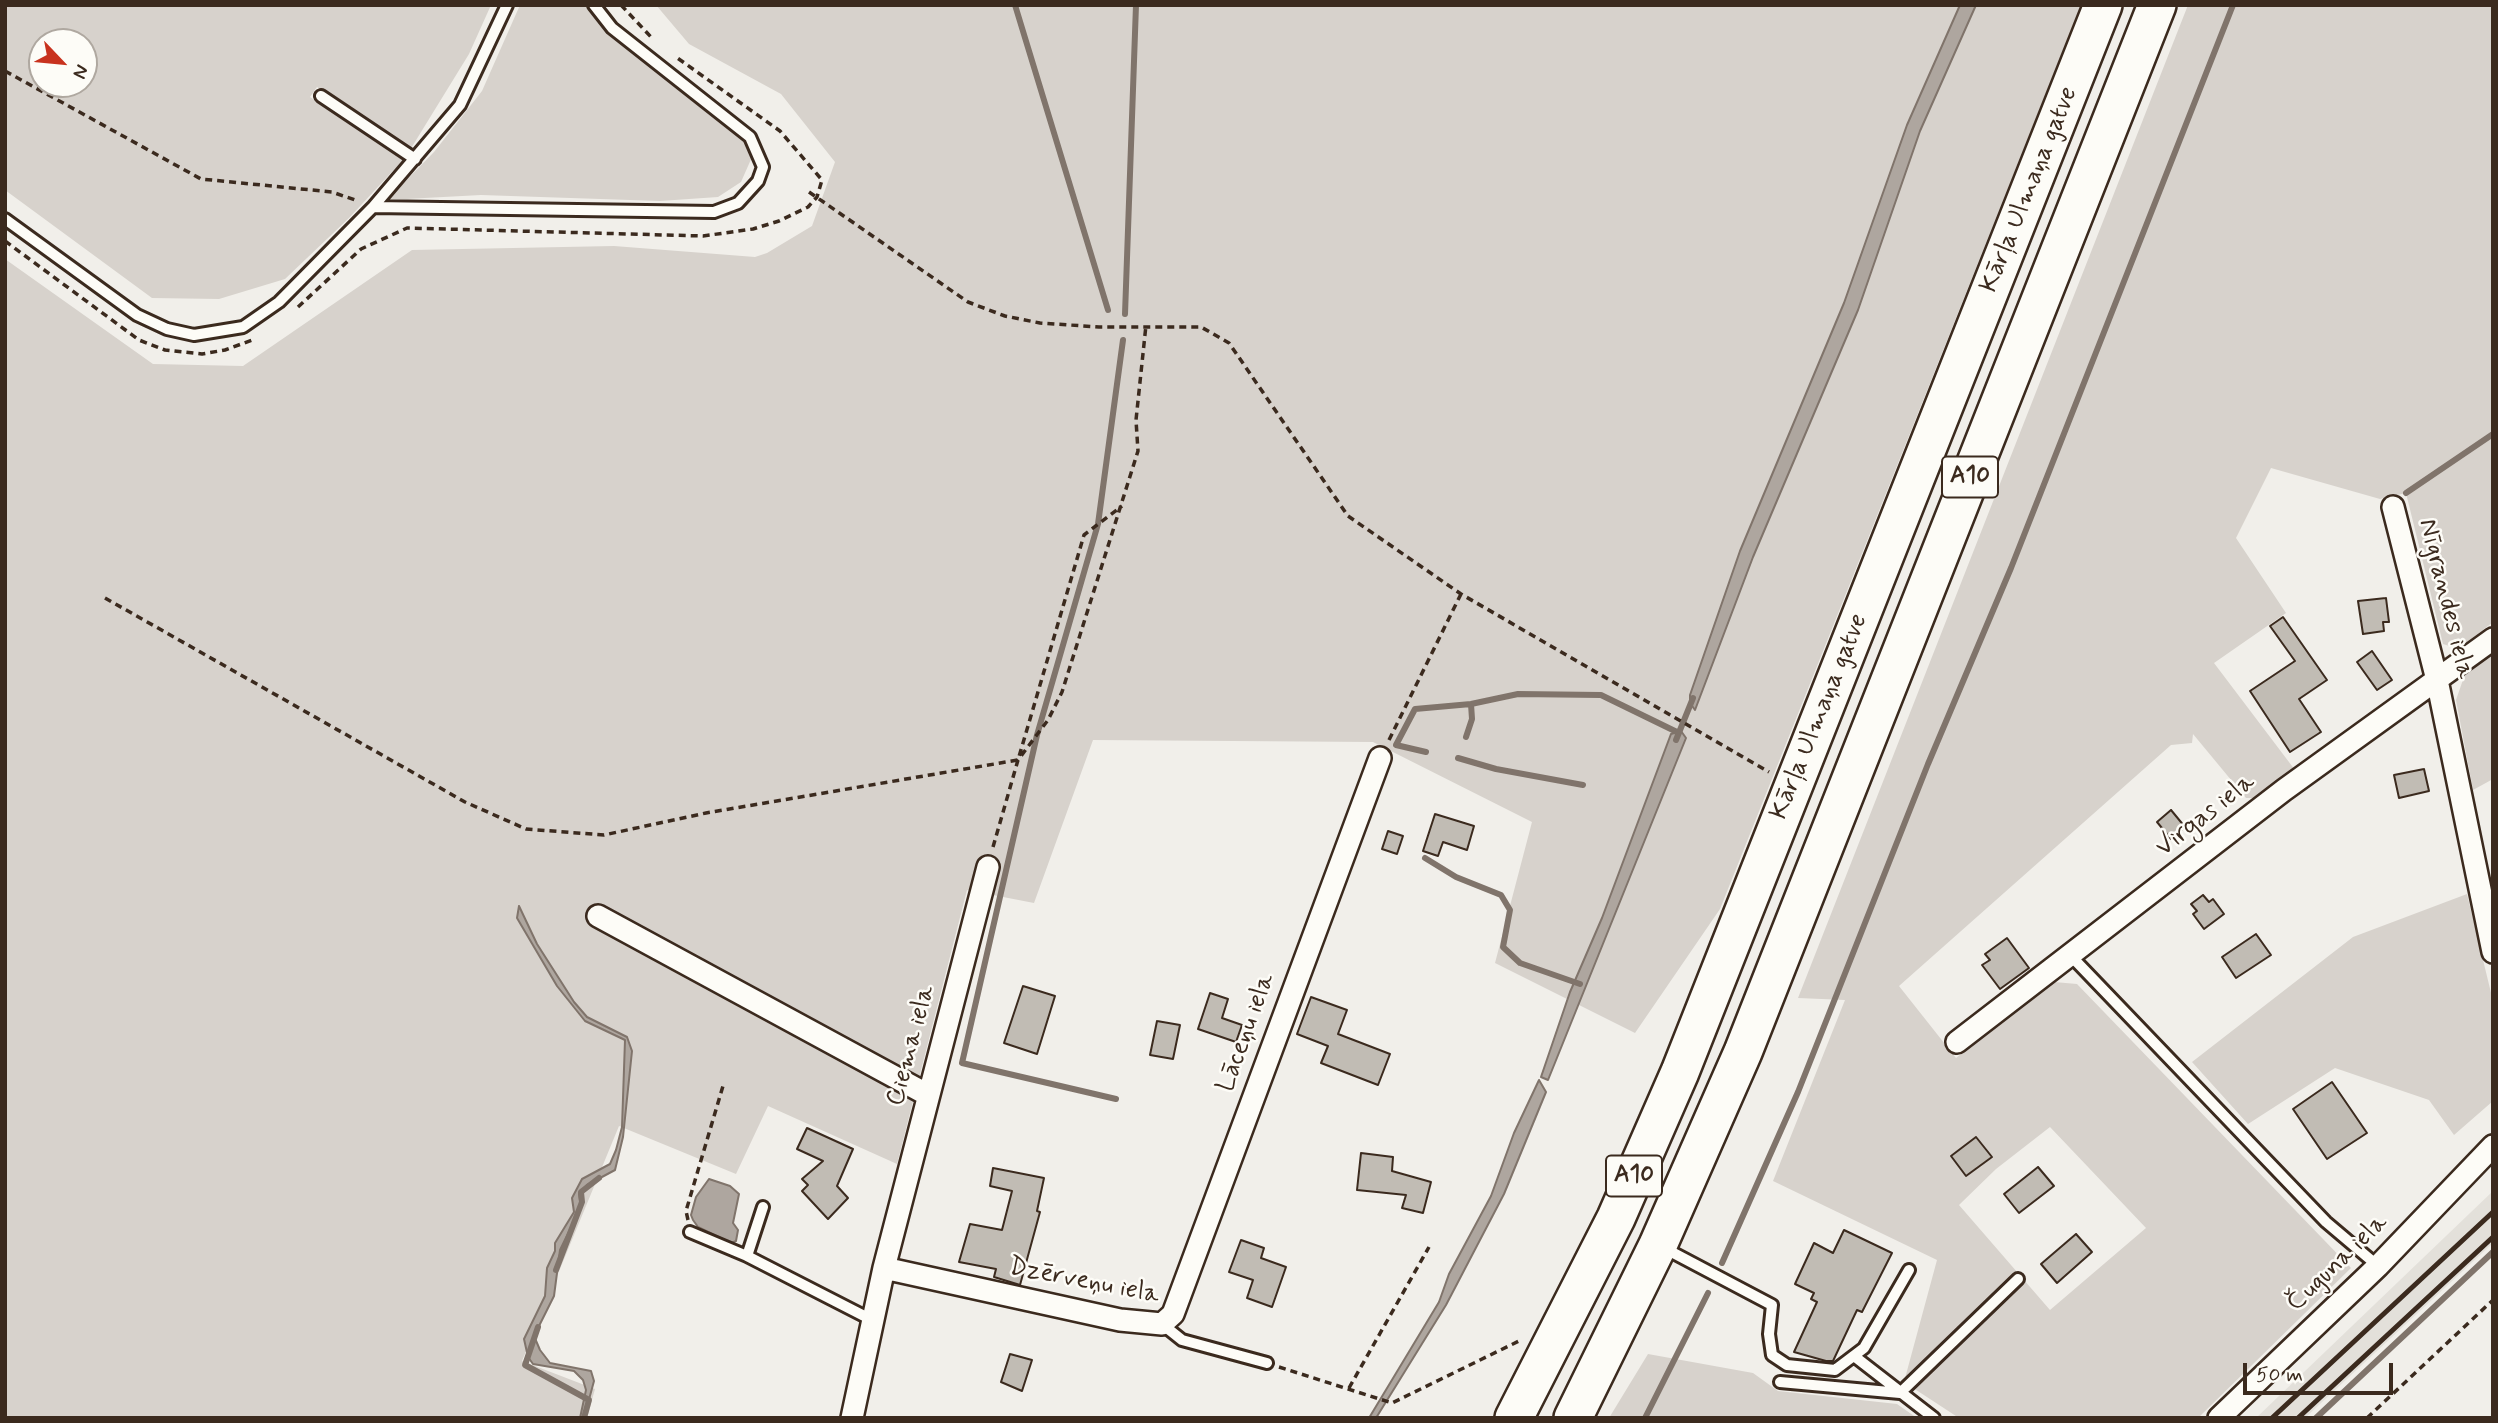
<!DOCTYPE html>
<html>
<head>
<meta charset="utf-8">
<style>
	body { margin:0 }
	#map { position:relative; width:2498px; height:1423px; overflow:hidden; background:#f1efea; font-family:Mynerve,sans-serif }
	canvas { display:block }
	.frame { position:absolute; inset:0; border:7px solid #3b2a1e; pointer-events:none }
	.north { position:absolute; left:28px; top:28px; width:70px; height:70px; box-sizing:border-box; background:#fdfcf7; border:2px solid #afa8a0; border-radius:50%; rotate:116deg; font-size:19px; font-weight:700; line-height:28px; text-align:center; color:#3b2a1e }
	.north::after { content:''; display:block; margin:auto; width:24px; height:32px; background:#c8321e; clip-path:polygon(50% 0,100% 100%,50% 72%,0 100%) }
	.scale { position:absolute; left:2243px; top:1363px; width:150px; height:32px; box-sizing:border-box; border:4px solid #3b2a1e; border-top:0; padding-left:9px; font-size:21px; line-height:24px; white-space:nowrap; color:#3b2a1e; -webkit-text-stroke:5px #fdfcf7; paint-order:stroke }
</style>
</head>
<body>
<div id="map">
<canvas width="2498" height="1423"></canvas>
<div class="frame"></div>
<div class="north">N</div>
<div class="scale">50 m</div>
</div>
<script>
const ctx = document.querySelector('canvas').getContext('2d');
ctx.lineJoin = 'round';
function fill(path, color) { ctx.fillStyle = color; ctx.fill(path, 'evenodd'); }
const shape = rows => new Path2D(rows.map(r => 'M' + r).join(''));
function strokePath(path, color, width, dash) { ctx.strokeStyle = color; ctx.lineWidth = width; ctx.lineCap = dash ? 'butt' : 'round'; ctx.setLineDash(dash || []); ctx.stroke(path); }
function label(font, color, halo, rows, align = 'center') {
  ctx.font = font + ' Mynerve,sans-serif'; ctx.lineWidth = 5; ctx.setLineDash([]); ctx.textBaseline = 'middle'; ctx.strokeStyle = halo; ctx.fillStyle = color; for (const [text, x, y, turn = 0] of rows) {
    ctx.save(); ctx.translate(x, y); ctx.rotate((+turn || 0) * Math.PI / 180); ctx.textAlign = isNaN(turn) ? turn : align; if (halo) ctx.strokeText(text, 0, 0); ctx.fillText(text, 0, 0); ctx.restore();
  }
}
fill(shape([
	[2493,1191,2493,1243,2305,1418,2256,1418]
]), '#e3e0da');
fill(shape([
	[5,5,491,5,469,54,410,150,317,87,310,97,403,160,349,218,285,279,219,299,152,298,5,190],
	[42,42,84,42,84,84,42,84],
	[520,5,588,5,617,40,743,140,752,157,741,182,718,197,660,201,481,195,387,200,434,152,482,91],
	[656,5,2081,5,1720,909,1635,1033,1495,963,1532,822,1373,742,1093,740,1034,903,967,890,897,1164,768,1106,736,1174,619,1126,522,1361,595,1389,587,1418,5,1418,5,259,153,364,243,366,412,250,614,246,755,257,767,253,812,226,835,162,781,94,689,44],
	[2188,5,2493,5,2493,622,2459,649,2443,644,2406,493,2380,499,2271,468,2236,538,2286,613,2214,663,2295,770,2259,798,2246,798,2193,734,2192,743,2171,745,1899,986,1956,1058,2054,982,2077,984,2351,1268,2198,1418,1959,1418,1904,1382,1937,1260,1773,1181,1845,1000,1798,998],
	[2050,1127,2146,1228,2050,1310,1959,1205,1996,1169],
	[2493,653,2493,779,2473,790,2456,700,2465,674],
	[2467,894,2493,1001,2493,1101,2454,1135,2429,1100,2335,1068,2248,1124,2192,1062,2353,937],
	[1648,1354,1753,1373,1778,1391,1897,1404,1917,1418,1609,1418]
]), '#d7d2cc');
const water = shape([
	[1960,5,1976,5,1920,131,1858,310,1753,557,1695,710,1690,703,1690,695,1740,551,1844,303,1907,125,1960,5],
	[1681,731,1686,738,1548,1080,1541,1077,1570,992,1602,918,1671,734,1681,731],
	[519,906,537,944,574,1002,587,1017,627,1037,632,1051,623,1137,615,1170,587,1185,579,1194,581,1207,560,1250,554,1296,534,1336,540,1350,550,1363,591,1371,594,1381,584,1418,580,1418,586,1390,583,1380,574,1371,533,1364,528,1357,524,1339,545,1296,547,1268,555,1251,555,1243,574,1212,572,1198,582,1179,610,1164,616,1150,622,1127,625,1040,585,1021,557,986,517,918,519,906],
	[1539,1080,1546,1092,1504,1194,1446,1305,1376,1418,1369,1418,1439,1302,1449,1274,1491,1196,1514,1133,1539,1080],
	[709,1179,730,1186,739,1194,733,1223,738,1230,736,1241,731,1243,698,1227,693,1220,691,1215,696,1197,709,1179]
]);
fill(water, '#aea69f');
strokePath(water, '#80746b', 2);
strokePath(shape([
	[1015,5,1108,310],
	[1125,314,1136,5],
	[2406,493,2493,434],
	[1466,737,1472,719,1471,704],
	[1676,740,1693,698],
	[1426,752,1396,745,1415,709,1471,704,1518,694,1601,695,1679,733],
	[1458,758,1496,769,1583,785],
	[1425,858,1456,877,1501,895,1510,910,1503,947,1520,963,1580,984],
	[1116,1099,962,1063,1037,735,1098,524,1123,340],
	[1722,1263,1798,1092,1928,764,2011,568,2233,5],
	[556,1270,582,1202,581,1192,599,1178],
	[538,1327,525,1365,589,1400,584,1418],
	[1645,1418,1708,1293],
	[2316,1418,2493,1252]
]), '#80746b', 6);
const building = shape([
	[2386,598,2389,622,2383,622,2384,631,2363,634,2358,601,2386,598],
	[2283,617,2327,680,2299,699,2321,732,2290,752,2250,691,2295,661,2270,626,2283,617],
	[2372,651,2392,680,2377,690,2357,662,2372,651],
	[2424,769,2429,791,2399,798,2394,775,2424,769],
	[2171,810,2185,827,2171,839,2157,822,2171,810],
	[1435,814,1474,826,1467,850,1443,842,1438,856,1423,851,1435,814],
	[1388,831,1403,836,1397,854,1382,849,1388,831],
	[2203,895,2209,902,2213,899,2224,914,2204,929,2193,914,2197,911,2191,904,2203,895],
	[2256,934,2271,955,2236,978,2222,957,2256,934],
	[2007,938,2029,968,2000,989,1982,965,1990,960,1985,954,2007,938],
	[1023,986,1055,996,1037,1054,1004,1043,1023,986],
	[1210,993,1228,999,1222,1018,1242,1025,1236,1042,1198,1029,1210,993],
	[1311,997,1347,1010,1338,1034,1390,1054,1378,1085,1321,1063,1328,1046,1297,1034,1311,997],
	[1157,1021,1180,1025,1173,1059,1150,1055,1157,1021],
	[2332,1082,2367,1133,2327,1159,2293,1109,2332,1082],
	[807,1128,853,1149,837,1186,848,1198,828,1219,802,1191,808,1185,802,1179,823,1161,797,1149,807,1128],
	[1976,1137,1992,1157,1966,1176,1951,1156,1976,1137],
	[1361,1153,1393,1157,1392,1171,1431,1182,1423,1213,1402,1208,1406,1195,1357,1190,1361,1153],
	[2038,1167,2054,1186,2019,1213,2004,1194,2038,1167],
	[993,1168,1044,1178,1037,1211,1040,1212,1020,1285,994,1277,996,1269,959,1262,970,1224,1002,1230,1012,1191,990,1186,993,1168],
	[1844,1230,1892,1253,1862,1312,1857,1310,1833,1361,1826,1361,1794,1352,1817,1302,1811,1299,1814,1293,1795,1284,1814,1243,1833,1253,1844,1230],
	[2076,1234,2092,1252,2057,1283,2041,1264,2076,1234],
	[1241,1240,1264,1248,1261,1258,1286,1267,1272,1307,1247,1298,1253,1280,1229,1272,1241,1240],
	[1010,1354,1032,1360,1022,1391,1001,1382,1010,1354]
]);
fill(building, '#c1bcb4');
strokePath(building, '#3b2a1e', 2);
const service = shape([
	[321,96,415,159],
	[373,207,460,105,507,5],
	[5,219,137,315,167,329,194,335,243,327,279,302,373,207,714,212,738,203,758,181,763,167,750,137,612,28,594,5],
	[2071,956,2326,1222,2378,1266],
	[763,1207,747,1256,872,1320],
	[690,1232,747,1256],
	[1664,1248,1772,1305,1769,1334,1772,1355,1787,1365,1835,1370,1864,1348,1909,1270],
	[1162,1324,1182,1340,1267,1363],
	[1854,1356,1934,1418],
	[1780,1382,1900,1393,2018,1279]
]);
const minor = shape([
	[2393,507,2437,680,2493,952],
	[598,916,928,1095],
	[1957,1042,2284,790,2493,639],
	[884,1268,1120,1320,1162,1324,1173,1314,1380,758],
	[852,1418,884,1268,988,867],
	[2219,1418,2378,1266,2493,1146]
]);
const trunk = shape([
	[1514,1418,1616,1218,1680,1072,2103,5],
	[1573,1418,1658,1245,1743,1052,2157,5]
]);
strokePath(service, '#3b2a1e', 16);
strokePath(minor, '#3b2a1e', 26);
strokePath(trunk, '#3b2a1e', 42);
strokePath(shape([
	[621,5,651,37],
	[5,71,201,179,332,192,358,201],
	[809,192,968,302,1005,316,1040,323,1099,327,1201,327,1229,343,1348,516,1461,594,1769,772],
	[5,241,139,340,165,350,202,354,225,350,255,339],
	[298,307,361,249,407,228,703,236,753,229,779,221,808,207,817,197,822,180,780,131,676,57],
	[105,598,465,802,526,829,604,835,706,813,1018,760,1084,535,1122,506],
	[1389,740,1461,594],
	[993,847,1018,760,1048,720,1062,692,1138,451,1136,420,1146,325],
	[688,1220,686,1211,723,1086],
	[1279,1367,1392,1403,1521,1340],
	[1349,1388,1429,1247],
	[2367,1418,2493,1300]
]), '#3b2a1e', 3.5, [7, 5]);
strokePath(service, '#fdfcf7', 10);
strokePath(minor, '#fdfcf7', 21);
strokePath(trunk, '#fdfcf7', 37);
strokePath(shape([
	[2272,1418,2493,1212],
	[2298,1418,2493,1237]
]), '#3b2a1e', 5);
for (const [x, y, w] of [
	[1970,477,56],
	[1634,1176,56]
]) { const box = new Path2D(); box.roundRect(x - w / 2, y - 20.5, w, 41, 5); ctx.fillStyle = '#fdfcf7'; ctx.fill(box); strokePath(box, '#3b2a1e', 2); }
label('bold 24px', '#3b2a1e', null, [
	["A10",1970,477],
	["A10",1634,1176]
]);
label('26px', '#3b2a1e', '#fdfcf7', [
	["Kārļa Ulmaņa gatve",2030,190,-68],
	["Nīgrandes iela",2445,599,76],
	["Kārļa Ulmaņa gatve",1820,717,-68],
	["Virgas iela",2206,816,-38],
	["Lāceņu iela",1247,1033,-70],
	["Ciema iela",912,1046,-75],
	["Čuguna iela",2338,1264,-44],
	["Dzērveņu iela",1084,1282,11]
]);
</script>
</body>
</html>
